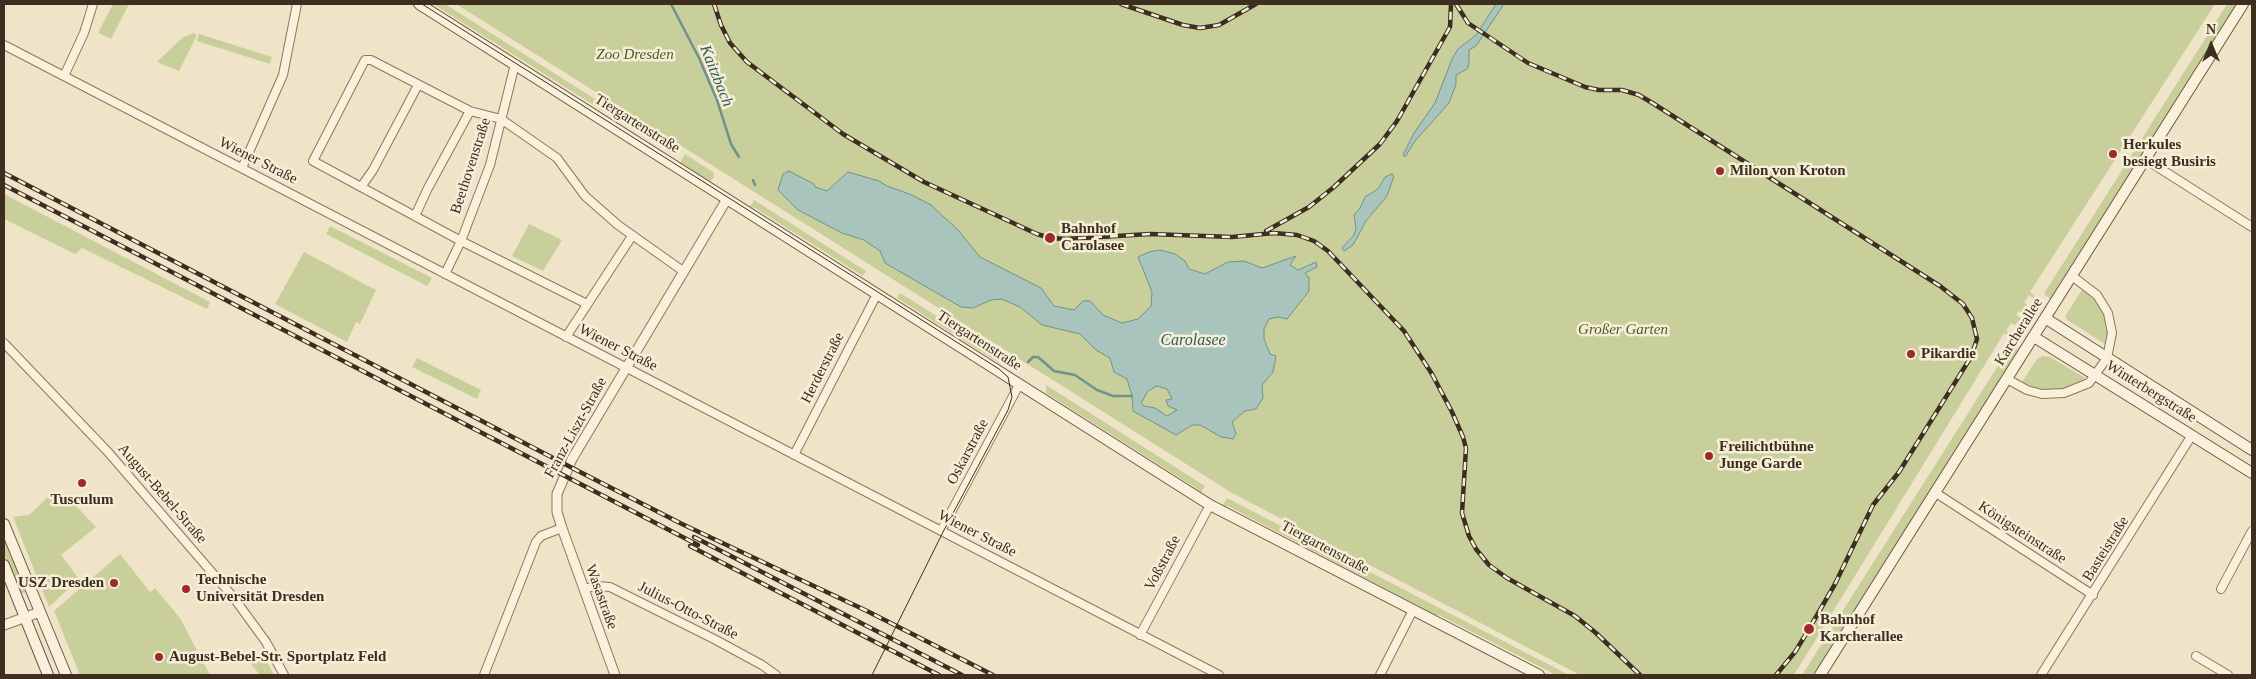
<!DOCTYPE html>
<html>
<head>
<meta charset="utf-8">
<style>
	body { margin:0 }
	#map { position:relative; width:2256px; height:679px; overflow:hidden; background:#f0e4c8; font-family:"Times New Roman",serif }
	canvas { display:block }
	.frame { position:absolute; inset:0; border:5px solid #3d2e20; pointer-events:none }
	.north { position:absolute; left:2186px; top:20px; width:50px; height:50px; -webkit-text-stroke:4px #f7eed8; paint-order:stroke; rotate:0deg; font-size:14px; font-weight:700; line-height:20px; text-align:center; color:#3d2e20 }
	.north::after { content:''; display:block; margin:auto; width:18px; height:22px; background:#3d2e20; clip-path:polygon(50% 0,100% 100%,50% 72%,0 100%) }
</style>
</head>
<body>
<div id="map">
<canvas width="2256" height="679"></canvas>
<div class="frame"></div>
<div class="north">N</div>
</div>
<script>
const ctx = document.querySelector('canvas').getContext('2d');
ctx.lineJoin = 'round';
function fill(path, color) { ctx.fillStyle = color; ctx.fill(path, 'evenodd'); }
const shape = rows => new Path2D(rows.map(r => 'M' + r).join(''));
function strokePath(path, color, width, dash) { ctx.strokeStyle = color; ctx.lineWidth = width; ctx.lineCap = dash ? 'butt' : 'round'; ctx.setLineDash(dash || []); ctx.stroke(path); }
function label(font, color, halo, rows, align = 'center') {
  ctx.font = font + ' "Times New Roman",serif'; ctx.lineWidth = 5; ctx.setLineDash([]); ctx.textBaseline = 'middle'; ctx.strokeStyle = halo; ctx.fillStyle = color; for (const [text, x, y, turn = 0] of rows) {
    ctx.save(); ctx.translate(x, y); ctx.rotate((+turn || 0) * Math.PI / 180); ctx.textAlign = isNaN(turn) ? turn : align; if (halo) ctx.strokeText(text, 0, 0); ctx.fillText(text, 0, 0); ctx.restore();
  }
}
fill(shape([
	[113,4,129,4,111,39,98,33],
	[433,4,445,4,606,106,603,111],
	[456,4,2215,4,2030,292,2035,296,2033,298,2029,295,2024,302,2027,305,2026,310,2023,314,2019,311,2016,315,2021,318,2015,325,2011,323,2006,331,2010,333,2008,336,2004,333,2000,340,1794,675,1580,675,1232,493],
	[2227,4,2237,4,2050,299,2044,294,2045,292],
	[193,33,197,35,179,71,157,62,182,38],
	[199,34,272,57,270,64,197,41],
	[685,154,713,172,714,177,710,182,680,163],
	[4,194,210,302,207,309,82,248,75,254,4,219],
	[754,200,866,271,863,276,755,208,750,207],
	[529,224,562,240,543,271,512,256],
	[330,226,432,278,427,286,326,234],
	[304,252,376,290,360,324,356,322,347,342,275,304],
	[2083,288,2101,306,2106,316,2109,326,2108,346,2066,319,2066,315],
	[900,293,1002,357,999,363,897,298],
	[2015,339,2017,352,1820,665,1812,675,1802,675],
	[2042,356,2050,357,2085,378,2069,390,2044,392,2022,382,2037,359],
	[417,358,481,390,477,399,412,367],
	[1046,385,1205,486,1200,494,1199,490,1046,393],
	[48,497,76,506,96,527,61,555,79,579,49,607,13,517,29,515],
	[1227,498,1569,675,1556,675,1439,615,1433,616,1399,598,1397,595,1228,506,1224,507,1222,506],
	[4,534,27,590,24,593,20,593,4,554],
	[120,554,150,592,155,588,180,618,210,675,80,675,54,611],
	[263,654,274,675,260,675,250,663]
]), '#c9cf9b');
const water = shape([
	[1496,4,1504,4,1476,46,1469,50,1469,64,1467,69,1456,75,1456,84,1449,103,1415,141,1405,157,1403,155,1414,133,1435,103,1452,59,1458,49,1476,35,1496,4],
	[789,171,814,184,815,187,827,191,848,172,879,181,887,186,912,195,931,205,959,231,980,257,1041,288,1054,306,1074,310,1083,301,1090,301,1103,315,1122,323,1138,319,1151,306,1152,292,1138,257,1149,252,1160,250,1175,254,1185,261,1189,269,1205,274,1228,262,1244,261,1262,268,1296,256,1290,265,1298,270,1316,262,1317,267,1305,273,1309,278,1309,291,1287,319,1278,317,1269,319,1264,329,1264,339,1270,354,1276,356,1273,372,1262,385,1263,398,1256,409,1245,411,1232,422,1236,434,1233,439,1221,437,1200,425,1192,425,1176,435,1133,411,1132,396,1127,379,1114,372,1110,358,1096,350,1080,334,1042,325,1020,307,1002,299,991,300,973,308,961,307,885,263,880,251,864,240,842,233,798,210,778,190,783,174,789,171],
	[1157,386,1167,389,1172,399,1166,400,1168,406,1177,410,1167,416,1155,408,1144,406,1141,403,1148,391,1157,386],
	[1392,174,1394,176,1387,196,1366,221,1353,245,1344,251,1342,248,1354,235,1356,228,1354,215,1360,208,1365,197,1378,189,1385,177,1392,174]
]);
fill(water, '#a9c4bc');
strokePath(water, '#6f938a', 1);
strokePath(shape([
	[671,4,699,58,717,100,731,144,739,157],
	[753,180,755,185],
	[1028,362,1033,357,1038,357,1054,371,1075,375,1097,390,1113,396,1132,396]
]), '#6f938a', 2.5);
const minor = shape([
	[4,45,1219,675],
	[64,76,84,33,93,4],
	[2145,159,2252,227],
	[242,168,283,75,297,4],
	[361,187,373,170,418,85],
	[415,216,428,188,470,111],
	[445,274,461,241,490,165,515,64],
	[587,304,461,241,313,161,365,60,371,60,470,111,501,119,557,158,585,196,618,225,683,271],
	[566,337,632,236],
	[4,343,108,452,234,598,266,642,284,675],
	[2007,379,2027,390,2042,394,2064,393,2089,383,2107,358,2112,333,2108,313,2097,295,2072,276],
	[794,455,877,294],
	[1936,493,2093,595],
	[941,531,1019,385],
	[584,589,595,586,610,587,714,639,762,665,776,675],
	[2221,589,2252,531],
	[1140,635,1210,505],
	[2196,656,2228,675],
	[484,675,536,542,541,536,562,528],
	[1380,675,1413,610],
	[2041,675,2192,435]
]);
const tertiary = shape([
	[4,625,40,612],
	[615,675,562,528,557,512,557,494,572,459,727,199]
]);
const secondary = shape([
	[419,4,1210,505,1539,675],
	[2045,318,2252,450],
	[2034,337,2252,473],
	[4,524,66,675],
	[4,565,48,675],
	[1820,675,2243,4]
]);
strokePath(minor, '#8d765c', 10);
strokePath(tertiary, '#8d765c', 11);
strokePath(secondary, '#6f573f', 12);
strokePath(minor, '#faf1dc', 8);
strokePath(tertiary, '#faf1dc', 9);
strokePath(secondary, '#faf1dc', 10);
strokePath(shape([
	[422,4,892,301,999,369,1008,377,1012,397,1008,410,943,532,872,675]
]), '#3d2e20', 1);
const rail = shape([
	[714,4,721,25,730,43,747,62,843,134,924,182,1037,234,1050,238,1066,239,1150,234,1232,237,1274,233,1297,235,1314,241,1328,251,1404,331,1432,374,1452,412,1463,437,1466,448,1462,513,1469,536,1476,549,1489,565,1507,578,1575,616,1596,633,1640,675],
	[1121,4,1183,25,1200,28,1219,25,1256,4],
	[1456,4,1468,23,1528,63,1585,87,1599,90,1622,90,1639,95,1654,104,1940,286,1963,304,1972,318,1977,339,1971,357,1899,472,1873,505,1835,584,1809,629,1795,652,1776,675],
	[4,173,582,473,682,524,867,611,993,675],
	[4,185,698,545],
	[1266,231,1309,207,1334,187,1380,144,1397,121,1450,27,1451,4],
	[694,537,962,675],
	[690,546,939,675]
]);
strokePath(rail, '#3d2e20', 4.5);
strokePath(rail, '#f7eed8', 2.5, [8]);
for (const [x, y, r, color] of [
	[2113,154,5,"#9e2a2b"],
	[1720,171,5,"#9e2a2b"],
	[1050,238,6,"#9e2a2b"],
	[1911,354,5,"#9e2a2b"],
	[1709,456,5,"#9e2a2b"],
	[82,483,5,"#9e2a2b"],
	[114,583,5,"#9e2a2b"],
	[186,589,5,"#9e2a2b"],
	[1809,629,6,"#9e2a2b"],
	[159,657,5,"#9e2a2b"]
]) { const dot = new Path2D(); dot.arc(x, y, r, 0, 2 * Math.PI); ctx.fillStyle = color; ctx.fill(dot); strokePath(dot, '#f7eed8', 2); }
label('italic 15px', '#4d5a26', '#f7eed8', [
	["Zoo Dresden",635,55],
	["Großer Garten",1623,330]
]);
label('15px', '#3d2e20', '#f7eed8', [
	["Tiergartenstraße",637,124,32],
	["Wiener Straße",258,161,27],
	["Beethovenstraße",471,166,-72],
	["Karcherallee",2019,332,-58],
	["Tiergartenstraße",979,341,33],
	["Wiener Straße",618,348,27],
	["Herderstraße",823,368,-63],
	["Winterbergstraße",2151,392,32],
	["Franz-Liszt-Straße",576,428,-61],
	["Oskarstraße",968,452,-62],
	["August-Bebel-Straße",162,494,49],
	["Königsteinstraße",2022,533,33],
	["Wiener Straße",977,534,27],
	["Tiergartenstraße",1325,548,28],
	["Basteistraße",2106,549,-58],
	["Voßstraße",1163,563,-62],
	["Wasastraße",601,597,70],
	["Julius-Otto-Straße",688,611,27]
]);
label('bold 15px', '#3d2e20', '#f7eed8', [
	["Herkules",2123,145],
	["besiegt Busiris",2123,162],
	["Milon von Kroton",1730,171],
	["Bahnhof",1061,229],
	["Carolasee",1061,246],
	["Pikardie",1921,354],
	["Freilichtbühne",1719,447],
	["Junge Garde",1719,464],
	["Tusculum",82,500,"center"],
	["Technische",196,580],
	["Universität Dresden",196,597],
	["USZ Dresden",104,583,"right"],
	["Bahnhof",1820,620],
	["Karcherallee",1820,637],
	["August-Bebel-Str. Sportplatz Feld",169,657]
], 'left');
label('italic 16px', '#2f5d5a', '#f7eed8', [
	["Kaitzbach",716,76,68],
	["Carolasee",1193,341]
]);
</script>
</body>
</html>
